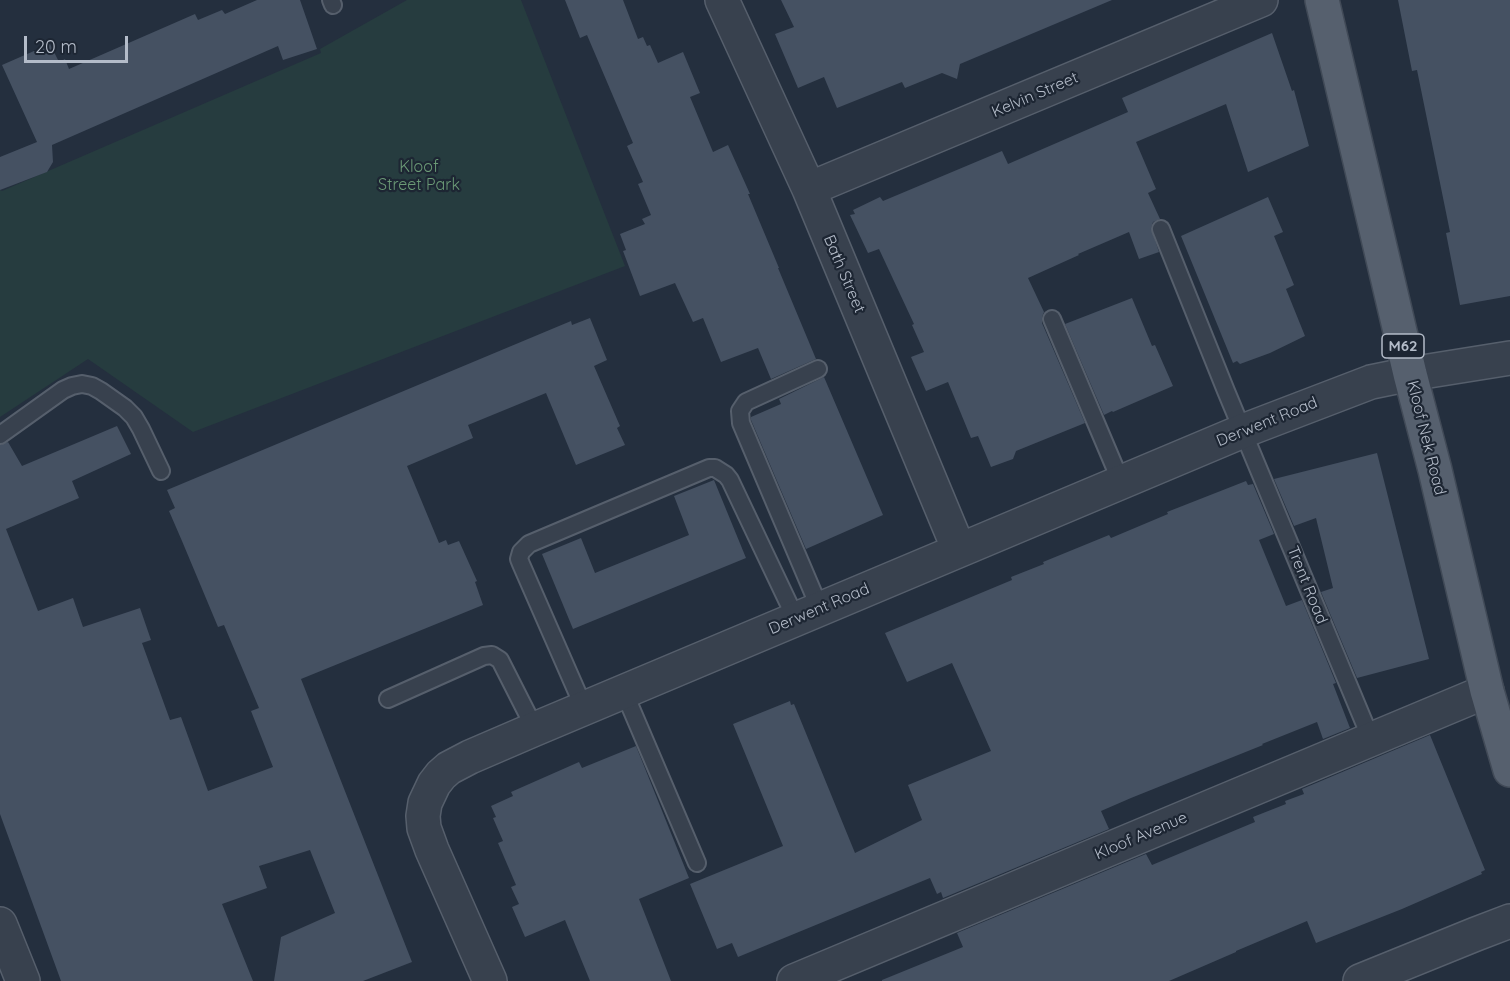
<!DOCTYPE html>
<html>
<head>
<meta charset="utf-8">
<style>
	body { margin:0 }
	#map { position:relative; width:1510px; height:981px; overflow:hidden; background:#242f3e; font-family:Quicksand,sans-serif }
	canvas { display:block }
	.scale { position:absolute; left:24px; top:36px; width:104px; height:27px; box-sizing:border-box; border:3px solid #b4bcc9; border-top:0; padding-left:8px; font-size:18px; line-height:21px; white-space:nowrap; color:#b4bcc9; -webkit-text-stroke:4px #1d2633; paint-order:stroke }
</style>
</head>
<body>
<div id="map">
<canvas width="1510" height="981"></canvas>
<div class="scale">20 m</div>
</div>
<script>
const ctx = document.querySelector('canvas').getContext('2d');
ctx.lineJoin = 'round';
function fill(path, color) { ctx.fillStyle = color; ctx.fill(path, 'evenodd'); }
const shape = rows => new Path2D(rows.map(r => 'M' + r).join(''));
function strokePath(path, color, width, dash) { ctx.strokeStyle = color; ctx.lineWidth = width; ctx.lineCap = dash ? 'butt' : 'round'; ctx.setLineDash(dash || []); ctx.stroke(path); }
function label(font, color, halo, rows, align = 'center') {
  ctx.font = font + ' Quicksand,sans-serif'; ctx.lineWidth = 4.5; ctx.setLineDash([]); ctx.textBaseline = 'middle'; ctx.strokeStyle = halo; ctx.fillStyle = color; for (const [text, x, y, turn = 0] of rows) {
    ctx.save(); ctx.translate(x, y); ctx.rotate((+turn || 0) * Math.PI / 180); ctx.textAlign = isNaN(turn) ? turn : align; if (halo) ctx.strokeText(text, 0, 0); ctx.fillText(text, 0, 0); ctx.restore();
  }
}
fill(shape([
	[407,0,521,0,625,266,193,432,88,359,0,417,0,190,2,191,321,53,320,49]
]), '#263c3f');
fill(shape([
	[257,0,300,0,317,49,283,60,278,46,52,145,53,162,47,172,0,190,0,157,37,142,2,65,50,44,59,62,65,59,69,69,195,14,198,20,222,10,225,14],
	[565,0,623,0,638,39,643,37,647,46,650,45,658,63,683,52,700,93,690,97,713,152,728,145,750,194,748,194,779,268,778,268,816,359,771,379,758,348,721,362,703,318,693,322,675,283,640,296,623,251,626,250,620,234,645,224,642,219,651,215,638,184,643,182,627,146,633,143,587,35,580,38],
	[781,0,1112,0,960,64,957,79,942,73,905,88,902,82,837,108,824,77,798,88,775,34,794,27],
	[1398,0,1510,0,1510,296,1460,305,1446,233,1450,232,1417,70,1412,71],
	[1272,33,1292,91,1294,90,1309,146,1248,172,1226,104,1136,142,1156,189,1148,193,1160,219,1153,222,1151,228,1159,252,1139,259,1129,232,1078,254,1079,255,1028,278,1044,312,1042,317,1042,323,1085,423,1016,451,1013,459,991,467,978,436,971,438,948,382,926,391,911,357,924,352,912,325,914,324,879,249,868,253,850,215,855,214,853,210,880,197,883,201,1002,151,1008,164,1128,112,1122,98],
	[1268,197,1283,232,1274,236,1294,285,1286,289,1305,336,1270,353,1240,364,1237,361,1233,363,1181,236],
	[1132,298,1152,346,1155,345,1173,386,1113,412,1112,411,1104,415,1065,324],
	[590,318,607,360,594,366,620,426,617,428,625,445,576,465,546,393,468,425,473,438,407,466,439,543,446,540,448,545,459,541,477,581,475,582,483,605,301,679,412,962,363,981,274,981,281,937,335,913,310,850,259,866,267,888,222,904,253,981,61,981,0,814,0,445,8,442,22,466,117,426,131,454,72,481,79,498,6,529,38,611,73,598,83,627,140,608,151,640,142,643,170,720,181,717,208,791,273,767,251,711,259,708,224,625,218,627,182,541,169,511,175,508,167,490,571,321,572,325],
	[824,377,883,515,806,549,751,420,751,417,781,404,779,399],
	[1377,453,1429,659,1357,678,1321,592,1333,588,1316,518,1294,526,1274,479],
	[714,480,746,558,573,629,542,554,581,538,595,573,689,535,674,496],
	[1246,481,1248,485,1253,484,1274,534,1259,540,1286,606,1302,600,1336,683,1333,684,1350,728,1323,739,1317,722,1262,744,1263,745,1131,798,1101,811,1109,829,943,898,941,892,937,894,930,878,738,957,732,943,717,949,690,884,783,846,733,724,790,701,791,705,794,704,855,853,922,820,908,785,991,751,952,663,907,682,885,633,1012,580,1011,577,1044,564,1043,562,1109,535,1111,538,1168,514,1167,512],
	[1430,735,1485,870,1481,872,1482,874,1402,909,1316,943,1307,921,1236,951,1236,952,1169,981,882,981,882,980,963,947,957,933,1146,854,1152,865,1255,822,1253,817,1286,804,1285,801,1304,794,1302,789],
	[636,746,689,878,639,899,671,981,590,981,565,920,525,937,512,907,519,904,511,887,516,885,498,843,503,841,493,818,496,817,491,806,513,796,511,792,579,762,582,768]
]), '#455162');
const service = shape([
	[331,0,333,5],
	[1161,229,1226,391,1371,739],
	[1052,319,1121,482],
	[818,369,746,402,740,411,741,423,820,609],
	[0,435,63,390,72,386,82,384,92,386,101,391,125,408,134,417,141,429,161,471],
	[624,692,697,863],
	[388,699,484,656,492,655,500,660,535,729],
	[584,708,521,564,519,559,521,552,529,544,709,468,715,468,726,475,730,480,796,619]
]);
const minor = shape([
	[722,0,809,189,959,550],
	[809,189,1261,0],
	[490,981,432,850,424,828,423,816,425,803,434,784,441,775,449,768,470,757,535,729,1243,431,1371,382,1410,374,1510,358],
	[794,981,1487,691],
	[1360,981,1476,934,1510,921]
]);
const tertiary = shape([
	[0,924,23,981]
]);
const primary = shape([
	[1322,0,1410,374,1435,470,1487,691,1510,770]
]);
strokePath(service, '#565f6c', 20);
strokePath(minor, '#565f6c', 36);
strokePath(tertiary, '#565f6c', 36);
strokePath(primary, '#414a57', 36);
strokePath(service, '#38414e', 16);
strokePath(minor, '#38414e', 33);
strokePath(tertiary, '#38414e', 33);
strokePath(primary, '#56606e', 33);
for (const [x, y, w] of [
	[1403,346,42]
]) { const box = new Path2D(); box.roundRect(x - w / 2, y - 12, w, 24, 4.5); ctx.fillStyle = '#1d2633'; ctx.fill(box); strokePath(box, '#b4bcc9', 1.5); }
label('bold 15px', '#b4bcc9', null, [
	["M62",1403,346]
]);
label('16px', '#b4bcc9', '#1d2633', [
	["Kelvin Street",1035,95,-23],
	["Bath Street",844,274,67],
	["Derwent Road",1267,422,-22],
	["Kloof Nek Road",1426,438,76],
	["Trent Road",1307,585,68],
	["Derwent Road",819,609,-23],
	["Kloof Avenue",1141,836,-23]
]);
label('16px', '#6b9a76', '#1d2633', [
	["Kloof",419,167],
	["Street Park",419,185]
]);
</script>
</body>
</html>
